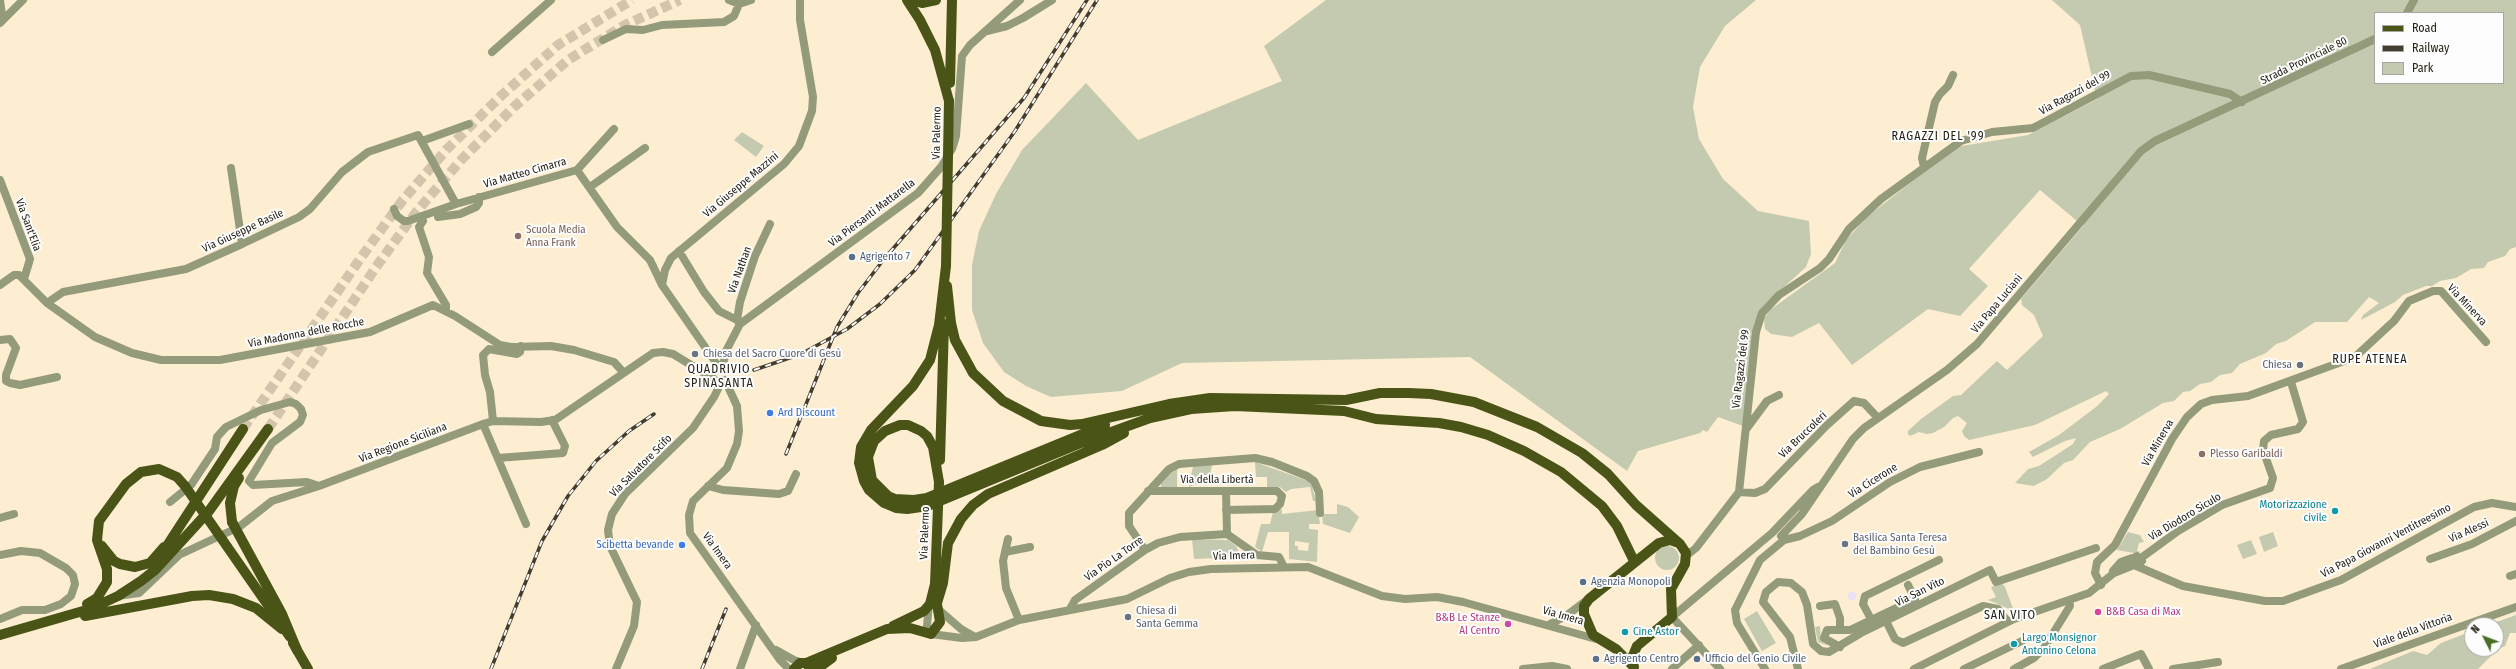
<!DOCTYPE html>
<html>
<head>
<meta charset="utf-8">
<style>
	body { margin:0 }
	#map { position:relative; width:2516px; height:669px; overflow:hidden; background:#fdeed1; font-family:"Fira Sans Condensed",sans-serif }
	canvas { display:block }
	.legend { position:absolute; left:2374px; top:12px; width:130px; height:72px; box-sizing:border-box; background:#fdfdfd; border:1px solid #a7a5a1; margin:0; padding:5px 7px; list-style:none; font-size:12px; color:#262116 }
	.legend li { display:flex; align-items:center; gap:8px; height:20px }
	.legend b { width:20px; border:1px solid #a7a5a1 }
	.north { position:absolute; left:2464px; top:617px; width:40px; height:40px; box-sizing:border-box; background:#fdfdfd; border:1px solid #a7a5a1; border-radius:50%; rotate:312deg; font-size:11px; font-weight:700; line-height:16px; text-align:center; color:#262116 }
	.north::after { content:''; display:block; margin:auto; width:14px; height:18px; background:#4b6e27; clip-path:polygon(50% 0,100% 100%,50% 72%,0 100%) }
</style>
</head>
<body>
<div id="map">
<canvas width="2516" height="669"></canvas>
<ul class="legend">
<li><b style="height:5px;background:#4a5416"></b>Road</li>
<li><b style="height:5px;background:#433d30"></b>Railway</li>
<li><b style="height:11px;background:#c4caaf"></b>Park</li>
</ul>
<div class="north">N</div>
</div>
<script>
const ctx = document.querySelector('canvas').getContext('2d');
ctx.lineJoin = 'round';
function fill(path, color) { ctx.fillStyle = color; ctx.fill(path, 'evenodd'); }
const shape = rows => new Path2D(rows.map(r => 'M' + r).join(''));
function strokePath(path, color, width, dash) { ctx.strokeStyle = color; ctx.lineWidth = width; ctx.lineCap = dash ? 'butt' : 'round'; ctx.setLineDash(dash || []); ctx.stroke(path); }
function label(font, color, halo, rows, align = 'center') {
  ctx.font = font + ' "Fira Sans Condensed",sans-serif'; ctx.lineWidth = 4; ctx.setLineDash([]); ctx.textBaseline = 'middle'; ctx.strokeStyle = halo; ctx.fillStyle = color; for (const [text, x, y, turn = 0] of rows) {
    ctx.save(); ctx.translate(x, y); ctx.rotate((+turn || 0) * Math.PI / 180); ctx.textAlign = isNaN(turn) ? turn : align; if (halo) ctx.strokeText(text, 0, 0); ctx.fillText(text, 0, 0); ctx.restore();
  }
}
fill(shape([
	'1847.5 596a4.5 4.5 0 1 1 9 0a4.5 4.5 0 1 1-9 0Z'
]), '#ece1f6');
fill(shape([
	[1326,0,1756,0,1725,26,1700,67,1693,107,1699,139,1723,179,1758,211,1809,221,1811,254,1806,267,1763,306,1743,426,1718,417,1707,432,1703,430,1700,433,1638,451,1627,471,1470,357,1182,363,1122,391,1051,397,1026,386,1004,372,983,343,972,310,972,265,979,231,996,194,1022,150,1086,83,1138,140,1282,81,1264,46],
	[2052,0,2516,0,2516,247,2510,249,2505,256,2488,262,2484,268,2471,269,2456,278,2440,281,2432,286,2426,286,2403,295,2395,302,2361,320,2363,315,2379,303,2369,297,2347,322,2315,322,2286,341,2276,344,2266,353,2240,364,2232,373,2220,375,2211,382,2200,384,2190,391,2183,392,2174,401,2163,403,2120,429,2090,442,2073,460,2064,463,2047,479,2034,486,2015,483,2028,469,2039,466,2073,444,2076,438,2065,441,2033,457,2029,452,2059,435,2096,407,2109,394,2106,391,2035,425,1969,440,1964,436,1962,431,1967,423,1958,416,1953,418,1944,427,1933,433,1927,434,1919,432,1910,436,1908,434,1908,431,1921,419,1953,396,1961,395,1997,361,2007,370,2043,336,2034,315,2022,305,2021,299,2083,226,2040,190,1969,269,1988,286,1960,316,1928,309,1852,365,1819,323,1792,337,1771,334,1765,329,1764,318,1770,310,1835,263,1846,240,1868,216,1956,147,2028,135,2097,99,2080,25],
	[2375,13,2503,13,2503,83,2375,83],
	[742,132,764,146,756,157,734,140],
	[1255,462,1311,482,1316,501,1313,501,1310,487,1291,489,1286,492,1280,487,1267,487,1267,477,1256,477],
	[1212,465,1210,476,1207,480,1189,487,1193,466],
	[1177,468,1177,487,1161,487,1161,481,1173,469],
	[1337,504,1348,507,1359,517,1350,533,1323,524,1322,514,1337,514],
	[1282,509,1282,514,1318,510,1320,524,1309,524,1309,529,1318,530,1317,562,1289,559,1289,532,1268,532,1262,552,1255,547,1261,524,1270,524,1273,512],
	[1295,541,1309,543,1308,551,1298,550,1298,546,1295,546],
	[2128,532,2140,535,2144,542,2139,543,2137,551,2141,552,2134,553,2117,550],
	[2273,532,2278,546,2264,552,2259,537],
	[1192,539,1228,540,1236,546,1242,557,1194,559],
	[2251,540,2257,554,2243,559,2237,545],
	'1655 558a12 12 0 1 1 24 0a12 12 0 1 1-24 0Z',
	[2002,583,2005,587,2014,611,1988,600,1996,597,1991,587],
	[1757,611,1776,643,1762,651,1744,619],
	[2516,615,2516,633,2510,633,2505,646,2498,649,2478,669,2370,669,2413,651,2427,655,2441,643,2472,631,2472,649,2496,649,2496,625,2488,625],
	[1820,626,1821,640,1829,646,1818,642,1815,627]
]), '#c4caaf');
strokePath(shape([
	[243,429,360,259,402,201,447,149,502,95,558,45,632,0],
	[268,429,376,267,417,211,462,159,514,107,568,60,625,25,680,0]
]), '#d2c5ac', 10, [10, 5]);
strokePath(shape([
	[729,0,739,4],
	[739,4,751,0],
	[2407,13,2414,0],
	[0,21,2,15,0,0],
	[0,23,23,0],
	[987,31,1007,26,1023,18,1052,0],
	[603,40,626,29,643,30,662,25,724,22,734,16,739,4],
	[492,52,551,0],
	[422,141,469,124],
	[1924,167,1922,158,1935,102,1940,94,1948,86,1953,75],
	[231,168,242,244],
	[577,170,614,129],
	[0,180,30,259,24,279],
	[590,187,645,148],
	[394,209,397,216,404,221,408,221,456,204,577,170,617,227,650,260,662,285],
	[438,217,460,214,476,207,479,203,479,197],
	[423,221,419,227,429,257,427,273,446,305,446,311],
	[679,251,704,292,719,311,737,320],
	[0,285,14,275,19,275,47,303,95,337,132,353,161,360,220,360,370,332,433,305,455,316,500,345,511,347,551,346,574,350,614,362,623,372],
	[47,303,63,292,186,269,242,244,299,217,310,209,342,172,368,152,418,135,456,204],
	[740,324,737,320,740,302,755,256,770,224],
	[0,340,10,339,16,348,6,375,6,381,10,383,20,385,57,377],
	[721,370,662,285,665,270,671,258,784,164,799,146,812,111,813,97,800,20,800,0],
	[722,370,726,351,740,324,918,193,941,167,952,149,956,136,962,56,970,45,1020,0],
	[725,380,737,406,739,431,737,444,727,468,693,501,689,515,690,533,780,660,789,669],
	[493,421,490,392,485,375,483,355,489,349,517,354,520,352,521,346],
	[483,424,526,524],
	[1747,428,1767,401,1779,395],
	[498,458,563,453,565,446,552,420],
	[708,486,723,490,779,494,788,491,796,474],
	[1148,491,1277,491,1282,496,1280,504,1275,509,1226,510],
	[1226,492,1227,534],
	[1739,492,1755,493,1765,489,1826,426,1854,401,1864,403,1878,418],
	[170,502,191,485,215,449,217,437,226,427,261,410,290,402,296,404,301,409,303,415,300,422,272,443,249,481,253,485,307,482,319,486],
	[0,518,14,514],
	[1781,536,1802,514,1853,439,1864,428,1947,370,1977,344,2141,151,2155,141,2375,39],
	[1784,540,1800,536,1832,521,1890,482,1920,467,1979,452],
	[1145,550,1129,526,1129,513,1169,469,1179,464,1255,458,1272,462,1307,476,1314,481,1319,492,1320,513],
	[1005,552,1008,539],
	[0,555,21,551,40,553,66,568,73,575,75,584,71,596,61,604,45,610,22,610,0,619],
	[1686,556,1696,548,1739,492,1756,332,1762,313,1779,295,1820,268,1829,259,1849,229,1881,199,1961,141,1992,132,2033,128,2131,76,2149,75,2230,94,2242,102],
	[2141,558,2178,531,2222,505,2270,488,2273,478,2263,450,2264,441,2271,435,2298,429,2303,422,2291,382],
	[2430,559,2472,544,2516,521],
	[2137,566,2142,561,2137,556,2132,559,2134,565,2183,586,2265,601,2283,601,2341,580,2474,507,2492,503,2516,507],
	[2113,571,2121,562,2132,558],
	[2510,576,2516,574],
	[2101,585,2095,573,2097,562,2115,545,2172,439,2187,417,2201,404,2212,400,2248,396,2355,357,2394,321,2409,301,2433,291,2441,291,2486,342],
	[118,596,139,593,179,555,239,527,272,501,319,486,483,424,493,421,541,422,555,420,653,353,663,352,673,354,714,379],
	[929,604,927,626,931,634,962,638,976,637,1019,620,1127,599,1170,578,1189,572,1211,569,1308,567,1382,596,1405,599,1437,597,1463,602,1596,639],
	[1820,606,1835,604,1840,618,1840,629],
	[938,609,961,629,975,637],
	[1070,609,1075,600,1145,550,1158,543,1180,537,1227,534,1257,555,1279,557,1284,567],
	[1019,620,1006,588,1003,561,1005,552,1030,547],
	[1872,621,1863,604,1865,596,1939,560],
	[1886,621,1895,639,1903,643,1983,606,1998,609,2008,622],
	[1550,624,1566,616,1587,600],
	[1840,647,1824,638,1827,630,1850,630,1915,599,1908,585],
	[776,650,794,660,803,663],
	[616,669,634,626,637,602,610,546,608,530,612,514,625,494,693,428,714,397,718,389,718,383],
	[740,669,756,625],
	[1523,669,1552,666,1567,669],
	[1672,669,1699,645],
	[1720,669,1672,617,1772,533,1813,490,1818,487],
	[1765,669,1737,623,1735,610,1760,560,1784,540],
	[1798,669,1790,637,1763,602,1766,592,1778,582,1791,583,1802,592,1807,605,1813,644,1821,651,1829,652,1861,633,1990,570,1996,582,2096,548],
	[1914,669,2014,619,2089,593,2114,573,2134,565],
	[1964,669,2022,641],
	[2014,669,2034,658,2044,648,2070,606,2069,600],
	[2103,669,2141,654,2149,669],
	[2173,669,2218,662],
	[2341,669,2516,607]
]), '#939b7b', 8);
strokePath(shape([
	[907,0,920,20,935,50,949,101],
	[911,0,922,3,936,0],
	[950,83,952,0],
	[946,266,939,325,930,360,913,386,871,430,861,447,859,463,864,481,869,490,884,503,896,508,907,509,928,506,1081,443,1150,418,1191,409,1235,406,1344,411,1376,419,1439,423,1461,427,1488,435,1524,451,1561,472,1602,506,1617,526,1634,561],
	[947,286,951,323,955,340,973,373,1003,401,1041,421,1070,425,1082,424,1169,404,1210,398,1346,400,1380,393,1409,393,1431,394,1474,402,1537,427,1582,453,1608,474,1636,505,1680,544,1686,553,1685,564,1671,589,1672,617,1637,646,1632,658,1634,667],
	[940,460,944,324],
	[939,482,933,447,927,436,921,431,908,425,900,425,885,431,874,441,868,457,872,480,888,496,895,499,914,500,927,498,1105,425],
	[232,522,230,503,234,486,239,478],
	[102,546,114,561,120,564,135,567,150,563,164,547],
	[161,555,243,429],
	[937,603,943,583,948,543,961,519,973,505,988,494,1102,445,1124,433],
	[87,604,97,598,107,582,107,569,97,540,99,521,126,484,141,472,159,469,177,477,185,486],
	[85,616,192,596,209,595,233,599,256,608,282,629],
	[893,626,924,611,930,604,935,584],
	[0,635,90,609,118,596,141,581,155,570,209,511,268,429],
	[293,643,308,669],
	[806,663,887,629,910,628,931,634,940,622,936,598],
	[1634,667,1616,649,1593,635,1584,614,1584,606,1589,599,1659,543,1670,540,1679,543],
	[794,669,800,663,806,663,809,667],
	[817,669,832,658]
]), '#4a5416', 10);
const rail = shape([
	[754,370,801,354,847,329,880,304,915,270,1015,131,1097,0],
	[786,454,837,327,858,293,884,259,1024,98,1087,0],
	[491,669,542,541,568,496,596,461,629,431,654,414],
	[702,669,726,609]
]);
strokePath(rail, '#433d30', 3.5);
strokePath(rail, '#fdfdfd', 2, [6]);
strokePath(shape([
	[946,266,949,101],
	[185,486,290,637],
	[232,522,282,614,297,650],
	[935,584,939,482]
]), '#4a5416', 10);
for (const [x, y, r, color] of [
	[518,236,4,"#8d6e63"],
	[852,257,4,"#5c6f8a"],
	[695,354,4,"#6b7280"],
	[2300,365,4,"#6b7280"],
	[770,413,4,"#3f7fe0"],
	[2202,454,4,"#8d6e63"],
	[2335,511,4,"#0f9aa8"],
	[1845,544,4,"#6b7280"],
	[682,545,4,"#3f7fe0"],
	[1583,582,4,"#5c6f8a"],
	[2098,612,4,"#d1479c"],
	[1128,617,4,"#6b7280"],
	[1508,624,4,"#d1479c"],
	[1625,632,4,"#0f9aa8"],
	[2014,644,4,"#0f9aa8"],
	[1596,659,4,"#5c6f8a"],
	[1697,659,4,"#5c6f8a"]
]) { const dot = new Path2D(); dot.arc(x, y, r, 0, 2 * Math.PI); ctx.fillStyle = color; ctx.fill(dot); strokePath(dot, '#fdfdfd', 1.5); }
label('11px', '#262116', '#fdfdfd', [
	["Strada Provinciale 80",2304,61,-26],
	["Via Ragazzi del 99",2075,93,-29],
	["Via Palermo",937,133,-89],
	["Via Matteo Cimarra",525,173,-16],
	["Via Giuseppe Mazzini",741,185,-40],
	["Via Piersanti Mattarella",872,213,-37],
	["Via Sant'Elia",28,225,70],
	["Via Giuseppe Basile",243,231,-25],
	["Via Nathan",740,270,-70],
	["Via Papa Luciani",1997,304,-50],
	["Via Minerva",2467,305,47],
	["Via Madonna delle Rocche",306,333,-11],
	["Via Ragazzi del 99",1741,369,-83],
	["Via Bruccoleri",1803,435,-44],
	["Via Regione Siciliana",403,443,-21],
	["Via Minerva",2158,443,-60],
	["Via Salvatore Scifo",641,466,-45],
	["Via della Libertà",1217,480],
	["Via Cicerone",1873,481,-32],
	["Via Diodoro Siculo",2185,517,-31],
	["Via Alessi",2469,531,-24],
	["Via Palermo",925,533,-88],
	["Via Papa Giovanni Ventitreesimo",2386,541,-28],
	["Via Imera",717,551,54],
	["Via Imera",1234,556,-2],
	["Via Pio La Torre",1114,559,-35],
	["Via San Vito",1920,592,-26],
	["Via Imera",1563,616,16],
	["Viale della Vittoria",2413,631,-20]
]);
label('11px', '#785e54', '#fdfdfd', [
	["Scuola Media",526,230],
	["Anna Frank",526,243],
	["Plesso Garibaldi",2210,454]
], 'left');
label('11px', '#4e5e75', '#fdfdfd', [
	["Agrigento 7",860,257],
	["Agenzia Monopoli",1591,582],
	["Agrigento Centro",1604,659],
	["Ufficio del Genio Civile",1705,659]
], 'left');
label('11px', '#5b616d', '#fdfdfd', [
	["Chiesa del Sacro Cuore di Gesù",703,354],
	["Chiesa",2292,365,"right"],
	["Basilica Santa Teresa",1853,538],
	["del Bambino Gesù",1853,551],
	["Chiesa di",1136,611],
	["Santa Gemma",1136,624]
], 'left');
label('11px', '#366cbe', '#fdfdfd', [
	["Ard Discount",778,413],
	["Scibetta bevande",674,545,"right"]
], 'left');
label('11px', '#0d838f', '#fdfdfd', [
	["Motorizzazione",2327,505,"right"],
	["civile",2327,518,"right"],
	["Cine Astor",1633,632],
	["Largo Monsignor",2022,638],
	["Antonino Celona",2022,651]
], 'left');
label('11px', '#b23c85', '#fdfdfd', [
	["B&B Casa di Max",2106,612],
	["B&B Le Stanze",1500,618,"right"],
	["Al Centro",1500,631,"right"]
], 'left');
ctx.letterSpacing = '1px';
label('12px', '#262116', '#fdfdfd', [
	["RAGAZZI DEL '99",1938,137],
	["RUPE ATENEA",2370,360],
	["QUADRIVIO",719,370],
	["SPINASANTA",719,384],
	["SAN VITO",2010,616]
]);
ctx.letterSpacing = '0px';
</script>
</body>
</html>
